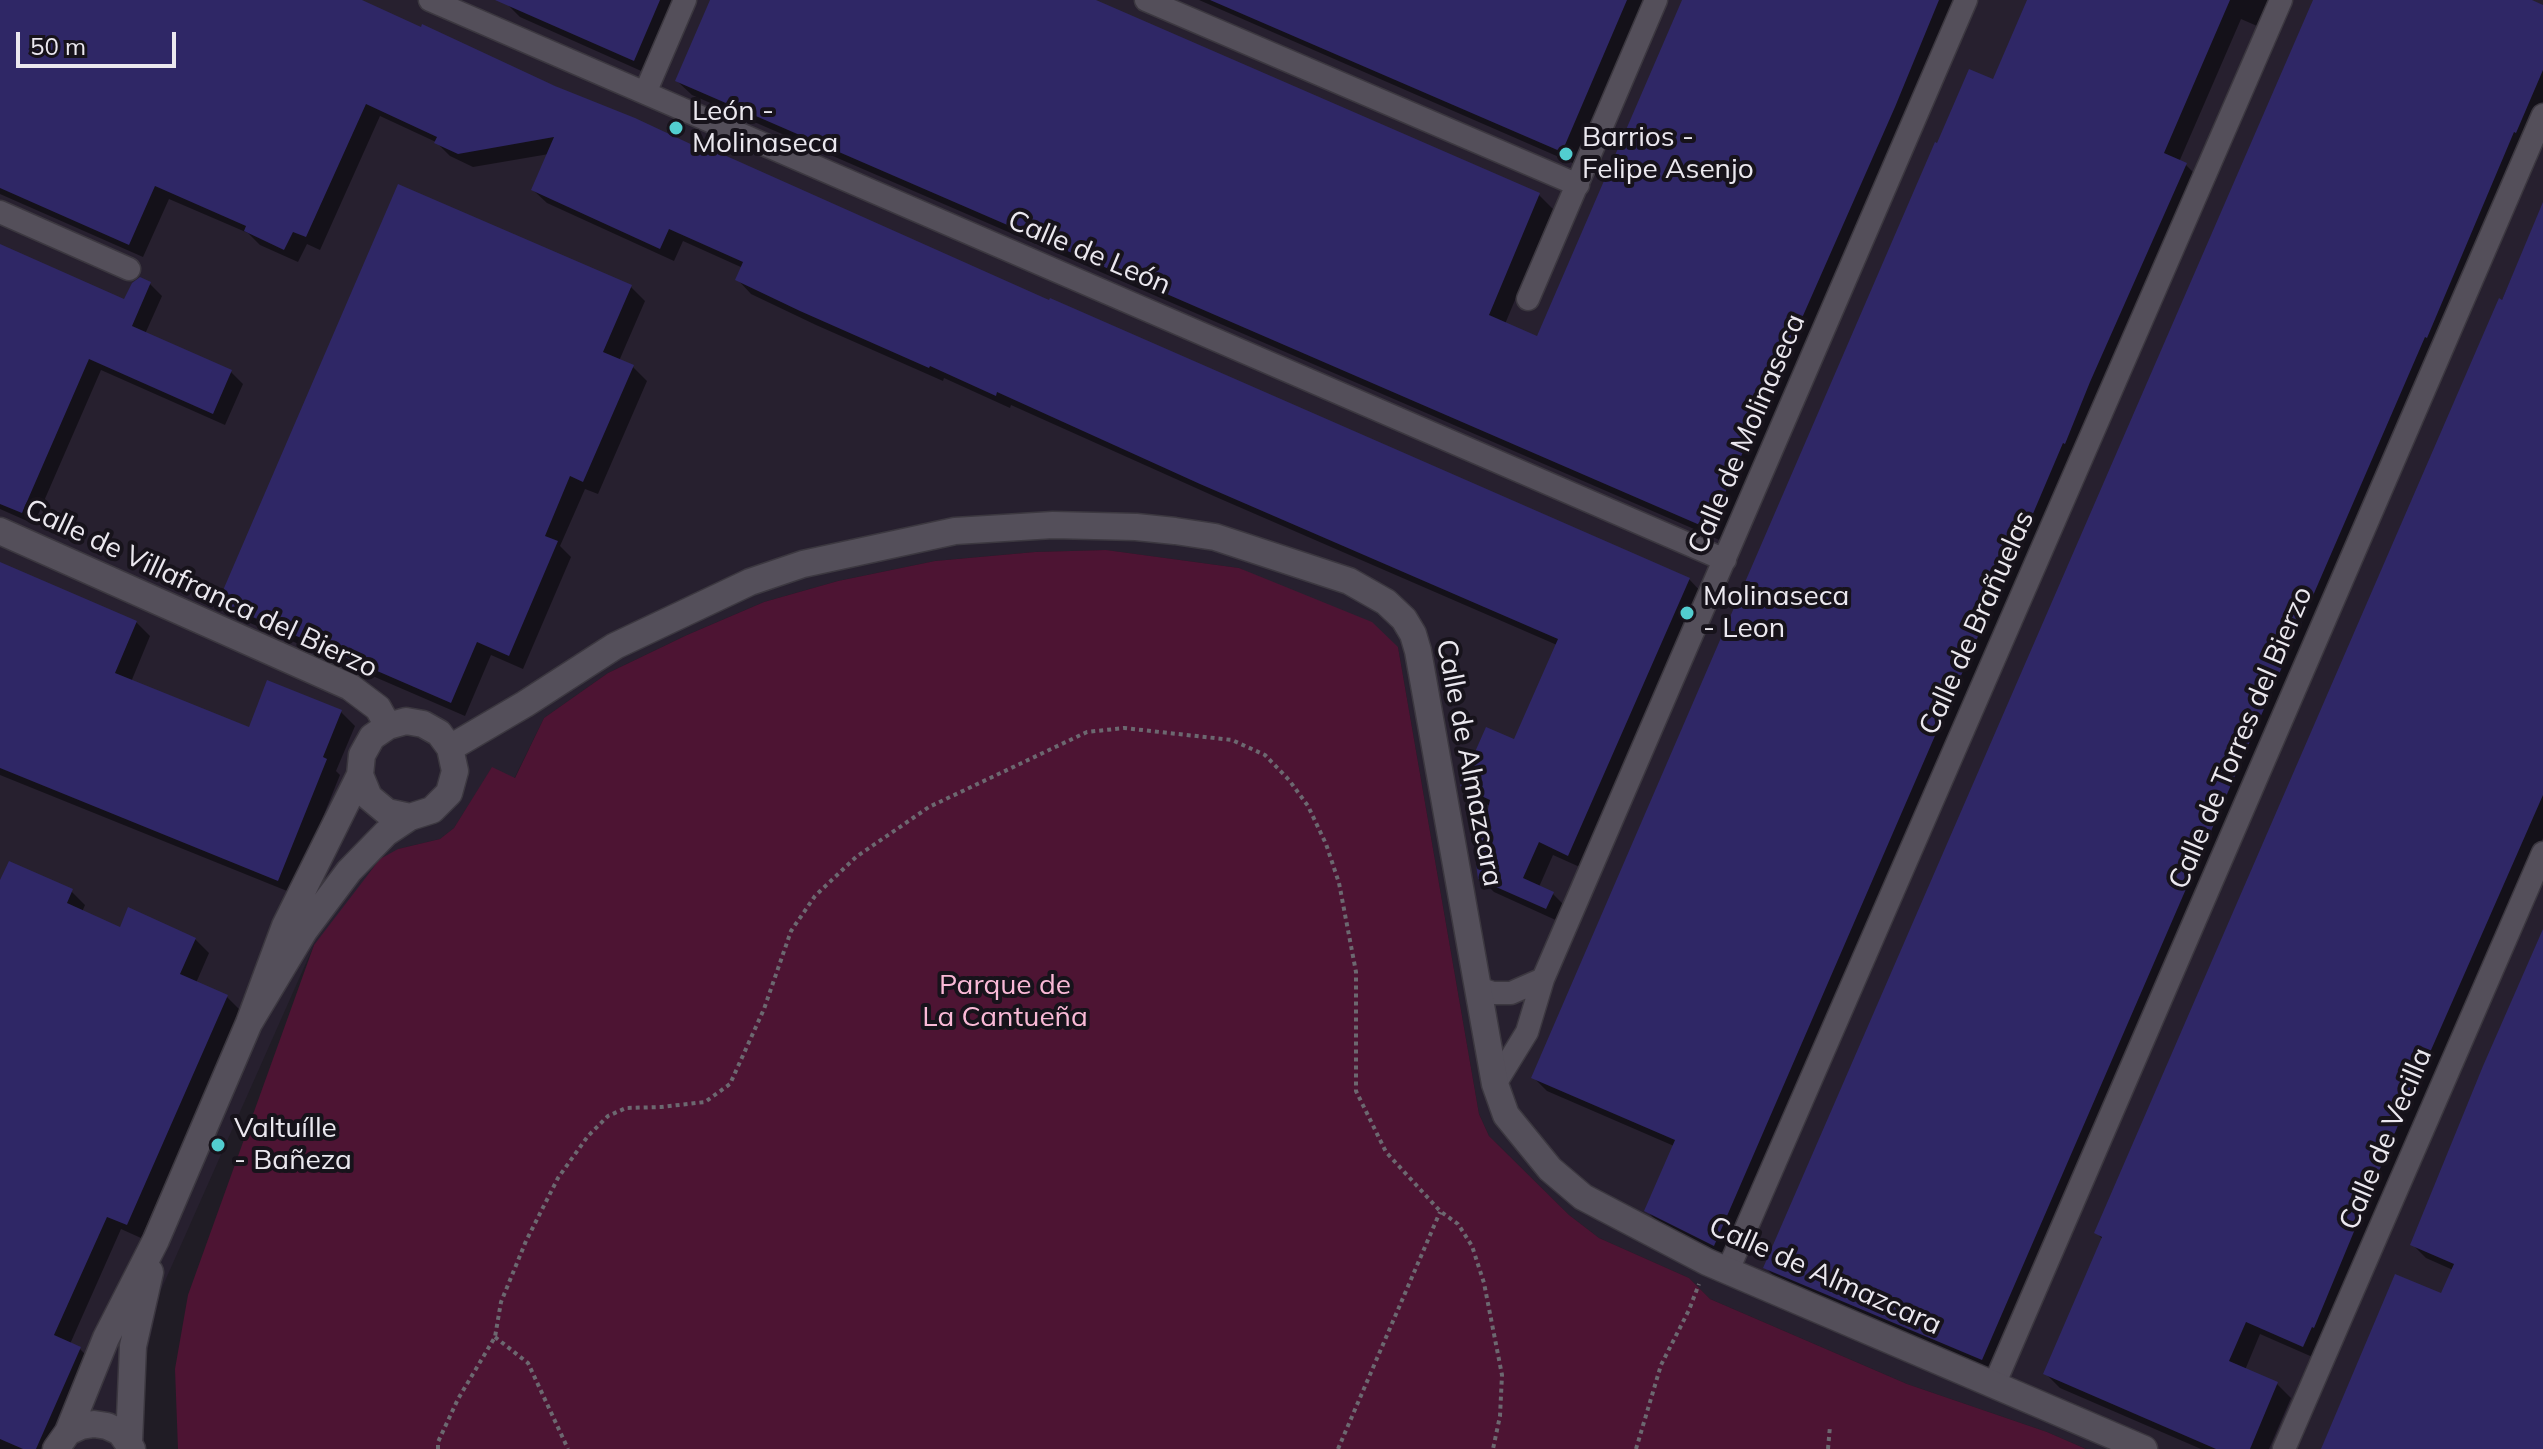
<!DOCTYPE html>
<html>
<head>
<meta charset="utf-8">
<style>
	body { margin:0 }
	#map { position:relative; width:2543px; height:1449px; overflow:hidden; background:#201c25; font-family:Mulish,sans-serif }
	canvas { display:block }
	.scale { position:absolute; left:16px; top:32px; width:160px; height:36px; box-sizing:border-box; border:4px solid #ebe8ef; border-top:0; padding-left:10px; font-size:24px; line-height:28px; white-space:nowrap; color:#ebe8ef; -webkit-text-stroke:6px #17131b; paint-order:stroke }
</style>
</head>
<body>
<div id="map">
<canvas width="2543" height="1449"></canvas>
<div class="scale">50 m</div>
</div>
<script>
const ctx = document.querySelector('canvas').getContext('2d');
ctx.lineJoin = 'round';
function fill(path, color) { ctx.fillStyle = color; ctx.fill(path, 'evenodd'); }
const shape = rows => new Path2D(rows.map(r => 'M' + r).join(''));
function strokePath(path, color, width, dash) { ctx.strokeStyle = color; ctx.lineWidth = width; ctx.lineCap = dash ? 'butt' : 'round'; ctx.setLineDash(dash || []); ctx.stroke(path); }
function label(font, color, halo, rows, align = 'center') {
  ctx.font = font + ' Mulish,sans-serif'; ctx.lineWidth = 8; ctx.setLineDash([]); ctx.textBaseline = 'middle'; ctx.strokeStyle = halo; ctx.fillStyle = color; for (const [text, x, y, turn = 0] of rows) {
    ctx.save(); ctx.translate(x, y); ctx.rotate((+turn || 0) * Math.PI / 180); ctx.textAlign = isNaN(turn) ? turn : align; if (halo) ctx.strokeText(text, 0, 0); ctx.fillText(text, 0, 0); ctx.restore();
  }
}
fill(shape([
	[0,0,2543,0,2543,1449,2086,1449,2047,1432,1907,1384,1710,1299,1689,1278,1599,1238,1569,1215,1489,1136,1479,1114,1398,647,1239,568,1105,550,1035,552,935,561,838,581,764,602,687,635,608,673,544,718,514,779,492,768,454,828,440,839,398,849,314,945,161,1290,145,1362,144,1449,0,1449]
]), '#27202f');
fill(shape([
	[1106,550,1239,568,1372,622,1398,647,1479,1114,1489,1136,1569,1215,1599,1238,1689,1278,1710,1299,1907,1384,2047,1432,2086,1449,178,1449,175,1369,188,1295,314,945,380,859,398,849,440,839,454,828,492,767,515,778,544,718,608,673,687,635,764,602,838,581,935,561,1035,552]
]), '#4d1433');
fill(shape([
	[0,0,356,0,1689,579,1702,593,1582,868,1553,855,1539,887,1553,894,1566,907,1560,922,1494,892,1480,878,1491,806,1476,800,1462,786,1515,742,1557,645,1216,497,1011,405,1010,408,944,378,943,381,816,325,751,294,738,280,743,268,683,241,674,261,547,203,533,190,549,154,473,167,450,156,436,142,380,116,320,250,307,244,298,262,260,245,248,233,169,199,143,257,0,194],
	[507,0,680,0,648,74,520,17,506,3],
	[712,0,1091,0,1539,195,1553,209,1505,324,1538,338,1684,0,1959,0,1724,542,692,95,677,81],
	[1199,0,1645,0,1575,164],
	[2030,0,2276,0,2264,29,2241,19,2179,162,2186,165,2199,178,1728,1258,1660,1224,1646,1210,1674,1146,1547,1091,1533,1077,1994,82],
	[2315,0,2526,0,2543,7,2543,117,1996,1373,1779,1281,1765,1267],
	[2543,206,2543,838,2317,1359,2260,1334,2245,1370,2277,1384,2291,1398,2269,1449,2201,1449,2060,1388,2046,1374,2103,1240,2096,1232],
	[0,246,125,302,150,284,162,296,145,334,231,372,243,384,225,425,101,370,34,524,0,509],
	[631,287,645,301,619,361,633,367,647,381,598,494,585,489,560,546,571,557,523,669,491,655,465,716,234,616,220,602],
	[0,564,136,622,150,636,131,682,250,730,341,712,355,726,336,771,340,775,292,893,0,775],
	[0,885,71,891,85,905,82,912,121,929,195,939,209,953,196,983,227,997,241,1011,141,1238,121,1229,70,1344,80,1349,94,1363,55,1449,0,1449],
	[2543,933,2543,1449,2323,1449,2442,1296,2453,1270,2426,1258,2412,1244]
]), '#0007');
fill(shape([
	[0,0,362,0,421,27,422,24,555,86,635,118,712,154,713,150,1049,300,1050,298,1690,578,1568,856,1539,842,1523,878,1554,892,1546,909,1478,879,1476,864,1490,800,1460,786,1486,727,1514,739,1558,639,1200,484,997,392,996,396,930,366,929,368,800,311,735,280,743,262,669,229,660,249,531,190,554,137,458,154,434,143,437,137,366,104,306,237,293,232,284,250,244,231,246,226,155,186,129,245,0,188],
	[495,0,660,0,634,61],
	[710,0,1096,0,1540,193,1489,315,1537,336,1682,0,1939,0,1895,107,1709,529,675,81],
	[1210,0,1627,0,1562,152],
	[2027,0,2230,0,2164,153,2187,163,2090,382,2065,444,2063,443,2001,589,1999,588,1714,1246,1644,1211,1675,1140,1531,1078,1935,142,1937,143,1969,69,1993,79],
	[2313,0,2532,0,2543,5,2543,70,2516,133,2514,132,2427,338,2425,337,1982,1360,1763,1268],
	[398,184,632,285,603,352,634,365,583,482,570,476,545,536,558,541,509,656,477,642,451,703,218,602],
	[2543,202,2543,795,2399,1123,2314,1328,2312,1327,2303,1347,2246,1322,2229,1361,2278,1382,2250,1449,2216,1449,2043,1374,2102,1237,2094,1233,2499,298,2502,300],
	[0,244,124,299,132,283,140,277,151,282,132,326,232,370,213,414,89,359,22,513,0,504],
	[0,562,137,621,115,673,249,727,267,680,342,710,323,757,327,759,278,881,0,768],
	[9,861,73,889,67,903,120,927,128,907,196,938,180,974,228,995,127,1225,107,1217,54,1335,81,1347,36,1449,23,1449,0,1439,0,880],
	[2543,929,2543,1449,2321,1449,2395,1274,2441,1293,2454,1264,2410,1245,2483,1066]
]), '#2f2766');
const minor = shape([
	[430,0,1725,560],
	[1146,0,1578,185],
	[645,93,685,0],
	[0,212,129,269],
	[1528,299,1656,0],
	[1478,988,1493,993,1511,993,1543,979],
	[1495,1084,1527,1032,1543,979,1966,0],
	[1728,1270,2281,0],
	[1994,1385,2543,115],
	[2284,1449,2543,853]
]);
const tertiary = shape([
	[0,531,350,687,378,708,388,726],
	[450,748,525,704,615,646,750,582,803,564,955,531,1053,525,1136,527,1175,531,1215,537,1349,581,1386,602,1404,619,1413,634,1418,651,1495,1084,1506,1115,1550,1169,1583,1197,1707,1262,2144,1449],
	[360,775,369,797,387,812,410,817],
	[68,1432,106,1338,156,1240,249,1023,285,926,360,775,362,755,372,737,388,726,406,721,423,724,439,733,450,748,455,771,449,793,432,810,410,817,386,833,349,871,304,931,249,1023],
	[129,1442,133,1346,150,1272],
	[56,1449,68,1432,81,1426,94,1424,107,1426,120,1432,132,1449]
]);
strokePath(minor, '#3c3840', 25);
strokePath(tertiary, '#3c3840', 29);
strokePath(shape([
	[495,1337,528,1363,568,1449],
	[438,1449,438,1442,458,1399,495,1337,501,1302,526,1241,558,1178,588,1136,608,1116,626,1108,661,1107,705,1102,730,1084,764,1009,791,931,815,896,856,857,929,807,1087,732,1124,728,1232,740,1265,755,1289,780,1308,806,1326,844,1339,883,1356,972,1356,1091,1386,1152,1440,1211,1458,1224,1472,1246,1484,1283,1502,1375,1500,1416,1493,1449],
	[1338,1449,1440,1212],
	[1636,1449,1661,1365,1689,1310,1699,1284],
	[1828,1449,1830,1426]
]), '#6c6870', 4, [4, 4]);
strokePath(minor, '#544f5a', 22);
strokePath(tertiary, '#544f5a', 26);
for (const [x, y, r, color] of [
	[676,128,8,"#52cdcf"],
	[1566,154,8,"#52cdcf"],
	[1687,613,8,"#52cdcf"],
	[218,1145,8,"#52cdcf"]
]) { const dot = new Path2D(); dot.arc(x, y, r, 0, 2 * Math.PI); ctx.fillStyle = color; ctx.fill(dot); strokePath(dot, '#17131b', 3); }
label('28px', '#ebe8ef', '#17131b', [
	["León -",692,112],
	["Molinaseca",692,144],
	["Barrios -",1582,138],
	["Felipe Asenjo",1582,170],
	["Molinaseca",1703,597],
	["- Leon",1703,629],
	["Valtuílle",234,1129],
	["- Bañeza",234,1161]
], 'left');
label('28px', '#ebe8ef', '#17131b', [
	["Calle de León",1089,253,23],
	["Calle de Molinaseca",1747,434,-67],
	["Calle de Villafranca del Bierzo",201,589,25],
	["Calle de Brañuelas",1977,623,-66],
	["Calle de Torres del Bierzo",2241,738,-67],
	["Calle de Almazcara",1469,763,79],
	["Calle de Vecilla",2386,1139,-67],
	["Calle de Almazcara",1825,1276,24]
]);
label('28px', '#f9b9d6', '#17131b', [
	["Parque de",1005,986],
	["La Cantueña",1005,1018]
]);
</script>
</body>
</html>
